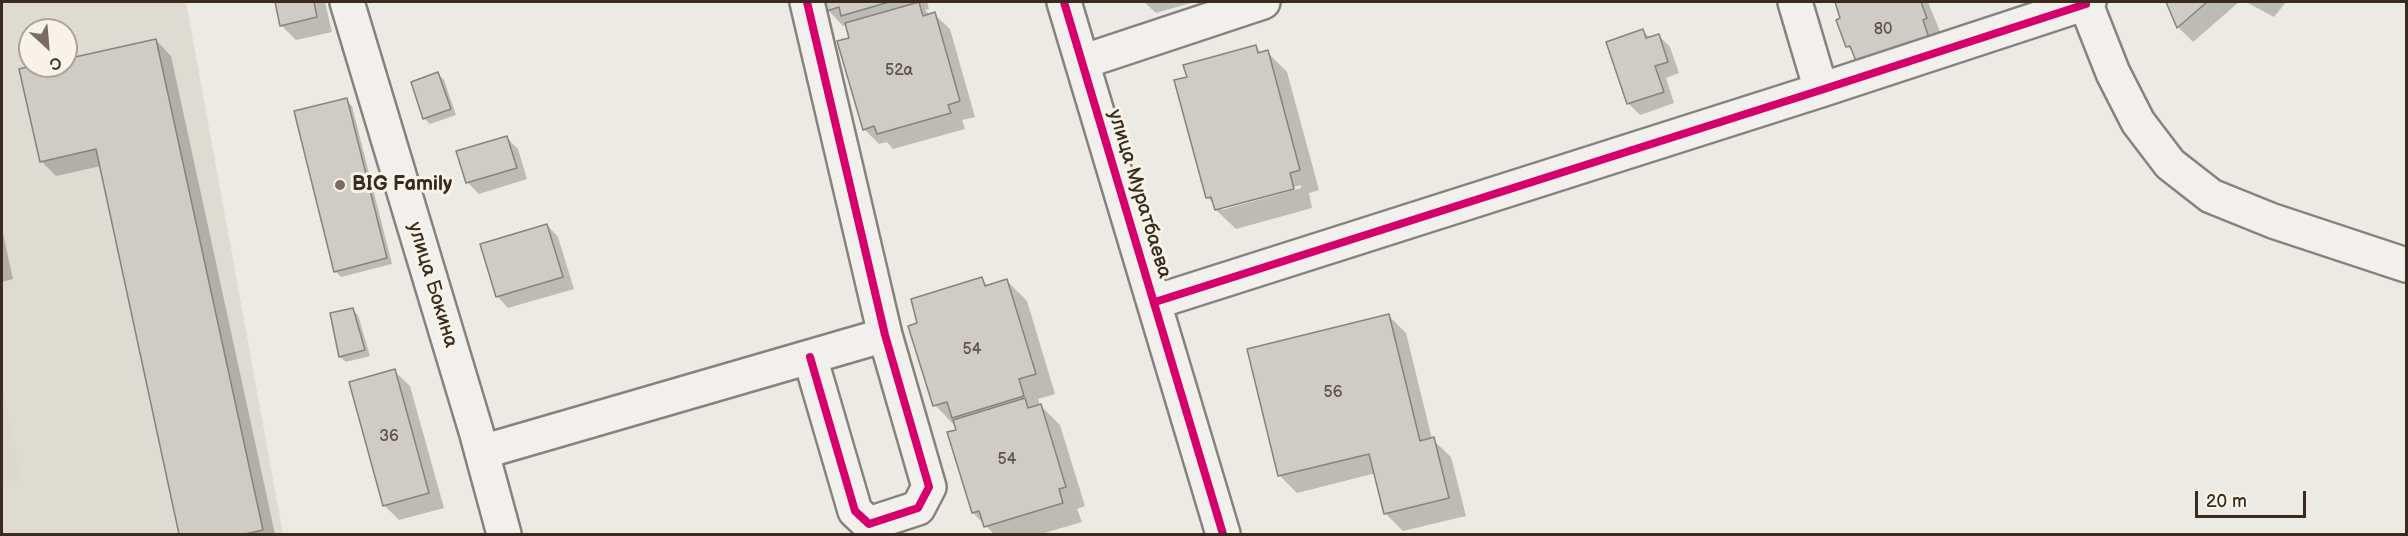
<!DOCTYPE html>
<html>
<head>
<meta charset="utf-8">
<style>
	body { margin:0 }
	#map { position:relative; width:2408px; height:536px; overflow:hidden; background:#eceae4; font-family:"Balsamiq Sans",sans-serif }
	canvas { display:block }
	.frame { position:absolute; inset:0; border:3px solid #3b2a1e; pointer-events:none }
	.north { position:absolute; left:18px; top:18px; width:60px; height:60px; box-sizing:border-box; background:#f7f3e8; border:2px solid #aca397; border-radius:50%; rotate:154deg; font-size:16px; font-weight:700; line-height:24px; text-align:center; color:#3b2a1e }
	.north::after { content:''; display:block; margin:auto; width:21px; height:27px; background:#796d63; clip-path:polygon(50% 0,100% 100%,50% 72%,0 100%) }
	.scale { position:absolute; left:2195px; top:491px; width:111px; height:27px; box-sizing:border-box; border:3px solid #3b2a1e; border-top:0; padding-left:8px; font-size:18px; line-height:21px; white-space:nowrap; color:#3b2a1e; -webkit-text-stroke:4px #f7f3e8; paint-order:stroke }
</style>
</head>
<body>
<div id="map">
<canvas width="2408" height="536"></canvas>
<div class="frame"></div>
<div class="north">С</div>
<div class="scale">20 m</div>
</div>
<script>
const ctx = document.querySelector('canvas').getContext('2d');
ctx.lineJoin = 'round';
function fill(path, color) { ctx.fillStyle = color; ctx.fill(path, 'evenodd'); }
const shape = rows => new Path2D(rows.map(r => 'M' + r).join(''));
function strokePath(path, color, width, dash) { ctx.strokeStyle = color; ctx.lineWidth = width; ctx.lineCap = dash ? 'butt' : 'round'; ctx.setLineDash(dash || []); ctx.stroke(path); }
function label(font, color, halo, rows, align = 'center') {
  ctx.font = font + ' "Balsamiq Sans",sans-serif'; ctx.lineWidth = 6; ctx.setLineDash([]); ctx.textBaseline = 'middle'; ctx.strokeStyle = halo; ctx.fillStyle = color; for (const [text, x, y, turn = 0] of rows) {
    ctx.save(); ctx.translate(x, y); ctx.rotate((+turn || 0) * Math.PI / 180); ctx.textAlign = isNaN(turn) ? turn : align; if (halo) ctx.strokeText(text, 0, 0); ctx.fillText(text, 0, 0); ctx.restore();
  }
}
fill(shape([
	[2,2,186,2,283,534,2,534],
	[30,30,66,30,66,66,30,66]
]), '#dedbd2');
fill(shape([
	[2,385,22,480,2,484]
]), '#ddd9d0');
fill(shape([
	[276,2,325,2,332,32,296,40,281,25],
	[825,2,927,2,929,9,925,10,930,15,934,14,950,29,975,117,962,120,965,129,893,149,887,142,879,144,864,129,847,25,843,26,828,10],
	[1144,2,1194,2,1156,13],
	[1837,2,1928,2,1941,34,1945,56,1855,54,1847,46,1842,18],
	[2167,2,2239,2,2193,42,2178,27],
	[2246,2,2286,2,2274,17],
	[1643,31,1650,38,1659,36,1670,47,1679,73,1666,78,1674,103,1640,115,1628,103],
	[156,40,171,56,275,534,181,534,101,166,56,176,41,161,39,66,66,66,66,60],
	[1255,47,1262,53,1267,52,1287,72,1319,190,1309,193,1312,208,1236,229,1216,210,1214,204,1207,197,1189,78],
	[1301,185,1301,188,1222,210,1222,207],
	[438,74,444,80,456,115,430,124,424,118],
	[346,100,352,106,392,264,341,277,335,271],
	[507,138,518,149,527,179,479,194,467,182],
	[547,225,558,237,574,289,508,308,497,296],
	[2,229,13,279,2,282],
	[981,279,989,287,1007,281,1027,301,1055,394,1038,399,1040,405,1060,425,1085,506,1077,509,1082,522,1041,534,994,534,973,513,949,433,958,431,956,425,954,425,935,405,919,324],
	[352,309,358,315,370,356,346,362,340,357],
	[1389,316,1406,333,1432,439,1451,457,1466,516,1403,531,1385,513,1376,473,1297,493,1279,475],
	[394,371,410,386,444,508,399,520,384,505]
]), '#0003');
const building = shape([
	[275,2,314,2,317,17,280,26,275,2],
	[824,2,889,2,841,16,839,7,827,11,824,2],
	[919,2,923,16,935,12,960,101,948,105,951,113,877,134,874,126,863,130,837,41,849,38,845,23,919,2],
	[1835,2,1921,2,1927,18,1923,20,1930,41,1858,66,1850,46,1846,47,1836,20,1840,18,1835,2],
	[2166,2,2207,2,2177,28,2166,2],
	[1643,29,1646,38,1659,34,1668,62,1655,66,1664,92,1627,104,1606,42,1643,29],
	[156,39,263,530,245,534,179,534,96,149,40,162,19,69,32,66,66,66,66,59,156,39],
	[1256,45,1258,53,1268,50,1300,170,1290,173,1294,189,1215,210,1211,197,1206,198,1174,80,1187,77,1183,65,1256,45],
	[438,72,451,109,423,119,411,82,438,72],
	[347,98,387,258,334,272,294,111,347,98],
	[507,136,517,168,466,183,456,151,507,136],
	[547,224,563,277,496,297,480,244,547,224],
	[982,277,985,286,1007,279,1036,374,1019,379,1024,396,952,418,947,402,933,406,908,326,917,323,911,299,982,277],
	[353,308,365,350,339,357,330,313,353,308],
	[1389,314,1420,441,1434,437,1449,498,1384,514,1369,454,1278,476,1247,349,1389,314],
	[395,369,429,493,383,506,349,382,395,369],
	[1025,398,1028,408,1041,404,1066,487,1059,489,1063,503,984,527,979,511,972,513,947,432,956,430,953,420,1025,398]
]);
fill(building, '#cfccc7');
strokePath(building, '#86827c', 1.5);
const minor = shape([
	[347,2,476,431,504,534],
	[807,2,885,335,929,487,918,508,869,524,855,511,810,357],
	[1064,2,1223,534],
	[1795,2,1821,90],
	[2085,2,2113,73,2138,122,2170,164,2211,196,2273,221,2406,265],
	[1082,62,1263,2],
	[1155,302,1821,90,2089,2],
	[482,452,885,335]
]);
strokePath(minor, '#86827c', 38);
strokePath(minor, '#f1f0ec', 33);
strokePath(shape([
	[807,2,885,335,929,487,918,508,869,524,855,511,810,357],
	[1064,2,1223,534],
	[1155,302,1821,90,2086,4,2085,2]
]), '#d6006c', 8);
for (const [x, y, r, color] of [
	[340,185,6,"#796d63"]
]) { const dot = new Path2D(); dot.arc(x, y, r, 0, 2 * Math.PI); ctx.fillStyle = color; ctx.fill(dot); strokePath(dot, '#f7f3e8', 2); }
label('16px', '#605248', null, [
	["80",1883,30],
	["52а",899,71],
	["54",972,350],
	["56",1333,393],
	["36",389,437],
	["54",1007,460]
]);
label('bold 20px', '#3b2a1e', '#f7f3e8', [
	["BIG Family",352,185]
], 'left');
label('20px', '#3b2a1e', '#f7f3e8', [
	["улица Муратбаева",1139,194,73],
	["улица Бокина",432,285,73]
]);
</script>
</body>
</html>
